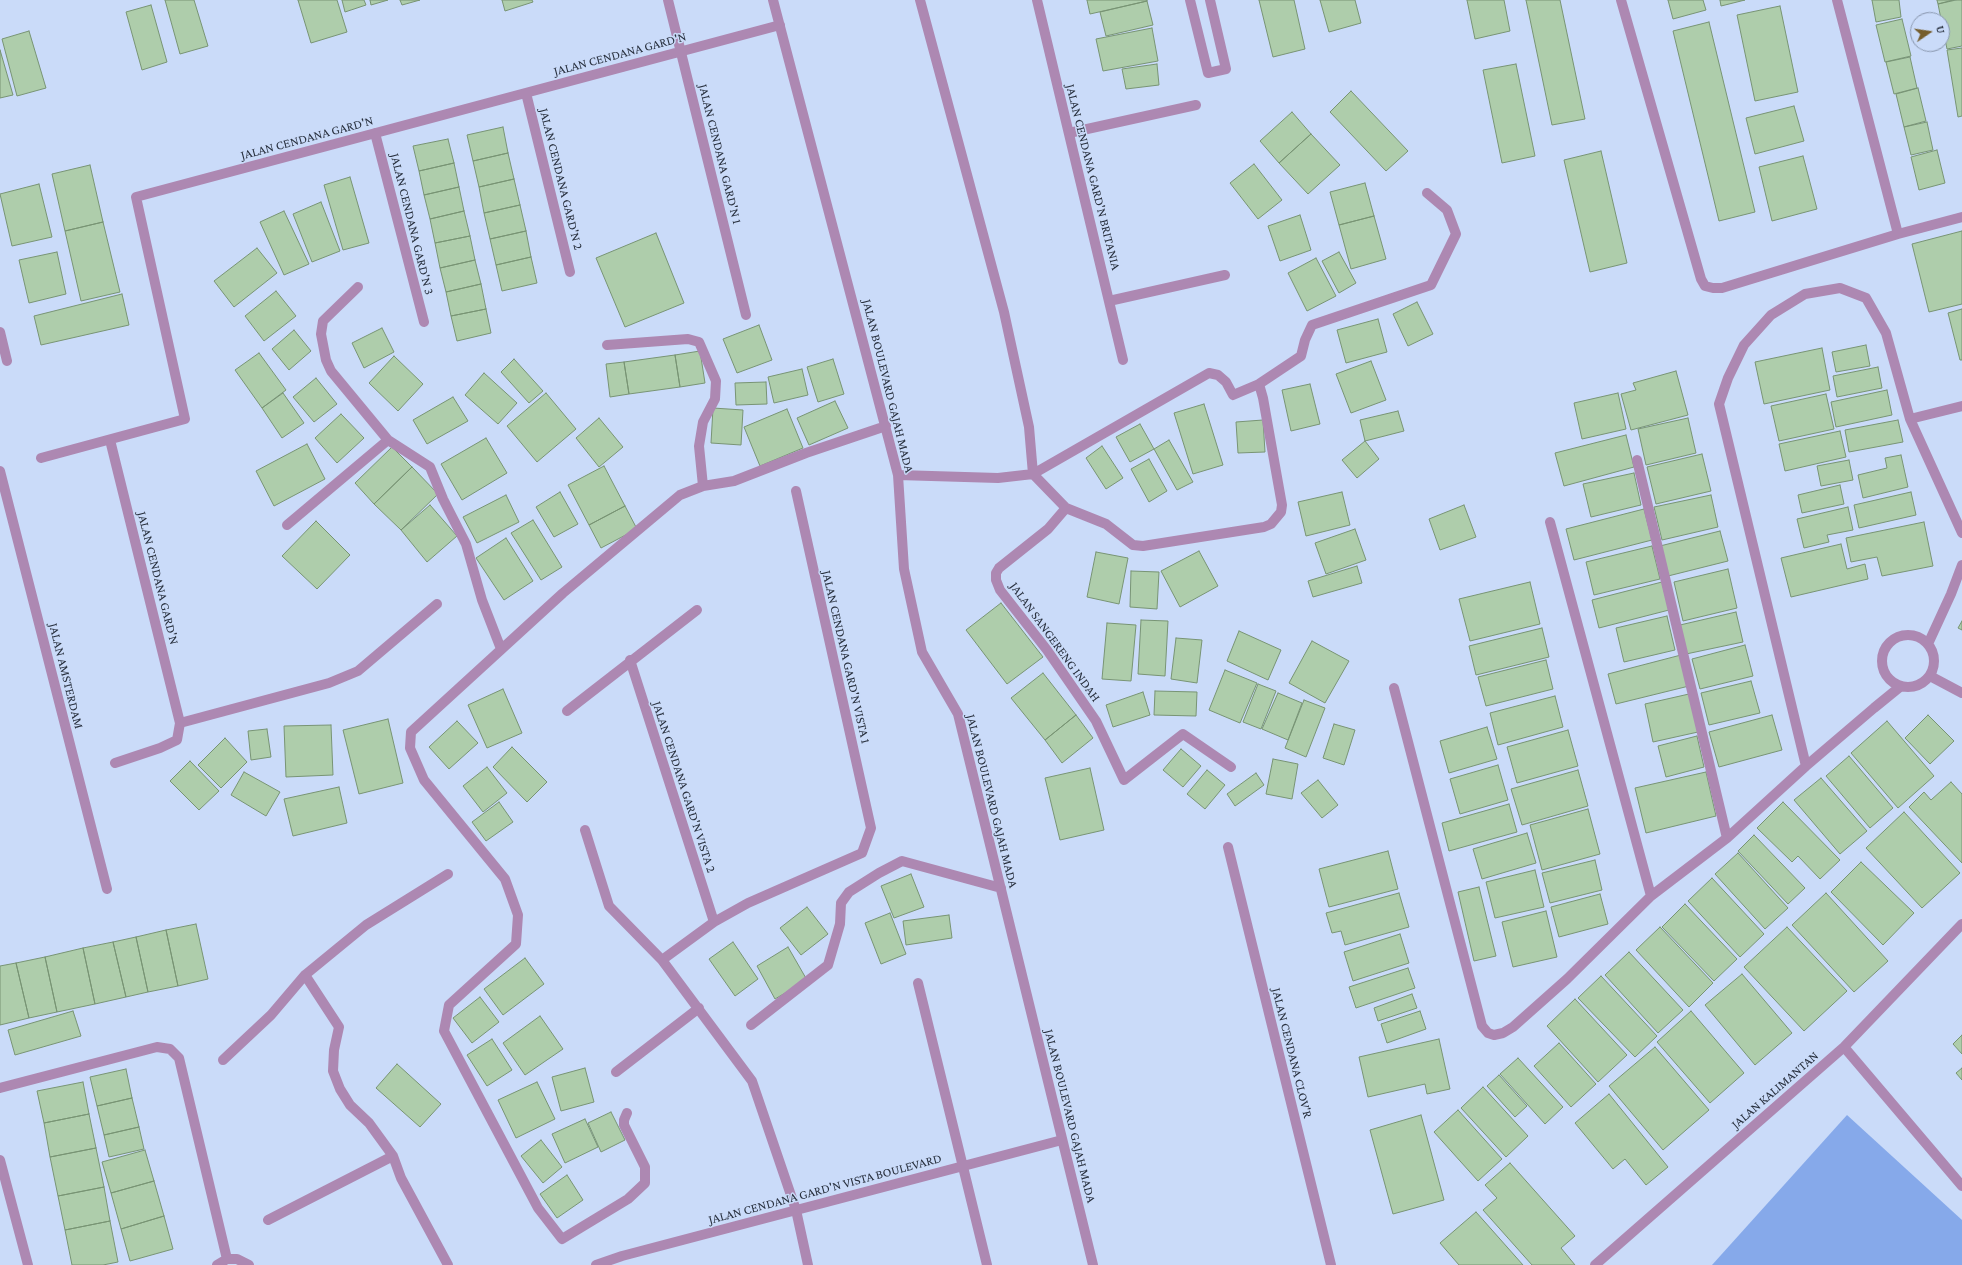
<!DOCTYPE html>
<html>
<head>
<meta charset="utf-8">
<style>
	body { margin:0 }
	#map { position:relative; width:1962px; height:1265px; overflow:hidden; background:#cadbf9; font-family:"Crimson Pro",serif }
	canvas { display:block }
	.north { position:absolute; left:1910px; top:12px; width:40px; height:40px; box-sizing:border-box; background:#cadbf9; border:1px solid #8997ae; border-radius:50%; rotate:77deg; font-size:11px; font-weight:700; line-height:16px; text-align:center; color:#28303e }
	.north::after { content:''; display:block; margin:auto; width:14px; height:18px; background:#755d2d; clip-path:polygon(50% 0,100% 100%,50% 72%,0 100%) }
</style>
</head>
<body>
<div id="map">
<canvas width="1962" height="1265"></canvas>
<div class="north">U</div>
</div>
<script>
const ctx = document.querySelector('canvas').getContext('2d');
ctx.lineJoin = 'round';
function fill(path, color) { ctx.fillStyle = color; ctx.fill(path, 'evenodd'); }
const shape = rows => new Path2D(rows.map(r => 'M' + r).join(''));
function strokePath(path, color, width, dash) { ctx.strokeStyle = color; ctx.lineWidth = width; ctx.lineCap = dash ? 'butt' : 'round'; ctx.setLineDash(dash || []); ctx.stroke(path); }
function label(font, color, halo, rows, align = 'center') {
  ctx.font = font + ' "Crimson Pro",serif'; ctx.lineWidth = 3; ctx.setLineDash([]); ctx.textBaseline = 'middle'; ctx.strokeStyle = halo; ctx.fillStyle = color; for (const [text, x, y, turn = 0] of rows) {
    ctx.save(); ctx.translate(x, y); ctx.rotate((+turn || 0) * Math.PI / 180); ctx.textAlign = isNaN(turn) ? turn : align; if (halo) ctx.strokeText(text, 0, 0); ctx.fillText(text, 0, 0); ctx.restore();
  }
}
fill(shape([
	[1847,1115,1962,1220,1962,1265,1712,1265]
]), '#86a9ea');
const building = shape([
	[165,0,194,0,208,46,180,54,165,0],
	[298,0,337,0,347,32,311,43,298,0],
	[342,0,364,0,366,5,345,12,342,0],
	[370,0,388,0,371,5,370,0],
	[400,0,420,0,402,5,400,0],
	[502,0,532,0,533,2,505,11,502,0],
	[1087,0,1147,0,1147,1,1090,14,1087,0],
	[1259,0,1294,0,1305,49,1273,57,1259,0],
	[1320,0,1355,0,1361,23,1329,32,1320,0],
	[1467,0,1504,0,1510,31,1475,39,1467,0],
	[1526,0,1560,0,1585,119,1552,125,1526,0],
	[1668,0,1703,0,1706,10,1673,19,1668,0],
	[1720,0,1745,0,1721,6,1720,0],
	[1872,0,1899,0,1901,17,1876,22,1872,0],
	[1937,0,1953,0,1938,4,1937,0],
	[1956,0,1962,0,1962,46,1947,49,1938,4,1956,0],
	[1147,1,1153,25,1106,36,1100,12,1147,1],
	[151,5,167,62,142,70,126,12,151,5],
	[1780,6,1798,92,1755,101,1737,15,1780,6],
	[1902,19,1911,56,1885,62,1876,25,1902,19],
	[1709,22,1755,212,1719,221,1673,31,1709,22],
	[1152,28,1158,61,1103,71,1096,39,1152,28],
	[29,31,46,88,17,96,2,39,29,31],
	[1962,48,1962,116,1958,117,1947,50,1962,48],
	[0,50,13,95,0,98,0,50],
	[1910,57,1917,88,1894,94,1886,62,1910,57],
	[1157,64,1159,85,1126,89,1122,69,1157,64],
	[1516,64,1535,156,1502,163,1483,70,1516,64],
	[1918,88,1926,121,1904,127,1896,94,1918,88],
	[1351,91,1408,151,1386,171,1330,112,1351,91],
	[1794,106,1804,141,1755,154,1746,118,1794,106],
	[1292,112,1311,134,1279,163,1260,141,1292,112],
	[1927,122,1933,150,1911,155,1904,127,1927,122],
	[503,127,508,153,473,161,467,135,503,127],
	[1311,134,1340,165,1308,194,1279,163,1311,134],
	[448,139,454,163,419,171,413,146,448,139],
	[1937,150,1945,183,1919,190,1911,157,1937,150],
	[1601,151,1627,263,1590,272,1564,160,1601,151],
	[508,153,514,179,479,187,473,161,508,153],
	[1803,156,1817,209,1772,221,1759,167,1803,156],
	[454,163,459,187,424,195,419,171,454,163],
	[1254,164,1282,200,1258,219,1230,183,1254,164],
	[90,165,103,222,65,231,52,174,90,165],
	[350,177,369,243,343,250,324,185,350,177],
	[514,179,520,205,484,213,479,187,514,179],
	[1365,183,1374,216,1339,225,1330,192,1365,183],
	[39,184,52,237,12,246,0,194,39,184],
	[459,187,464,211,430,219,424,195,459,187],
	[321,202,340,251,312,262,293,214,321,202],
	[520,205,526,231,490,239,484,213,520,205],
	[284,211,309,264,284,275,260,222,284,211],
	[464,211,470,236,435,243,430,219,464,211],
	[1300,215,1311,250,1280,261,1268,226,1300,215],
	[1374,216,1386,259,1351,269,1339,225,1374,216],
	[103,222,120,292,81,301,65,231,103,222],
	[526,231,531,257,496,265,490,239,526,231],
	[1962,231,1962,304,1929,312,1912,244,1962,231],
	[656,233,684,303,625,327,596,258,656,233],
	[470,236,475,260,440,268,435,243,470,236],
	[257,248,277,273,234,307,214,281,257,248],
	[57,252,66,294,29,303,19,260,57,252],
	[1339,252,1356,283,1339,293,1322,261,1339,252],
	[531,257,537,283,502,291,496,265,531,257],
	[1316,258,1336,296,1307,311,1288,273,1316,258],
	[475,260,481,284,446,292,440,268,475,260],
	[481,284,486,309,451,316,446,292,481,284],
	[276,291,296,316,264,341,245,316,276,291],
	[122,294,129,325,41,345,34,316,122,294],
	[1417,302,1433,334,1408,346,1393,314,1417,302],
	[486,309,491,333,457,341,451,316,486,309],
	[1962,309,1962,360,1960,360,1948,313,1962,309],
	[1378,319,1387,352,1346,363,1337,330,1378,319],
	[759,325,772,360,737,373,723,339,759,325],
	[382,328,394,352,364,368,352,343,382,328],
	[294,330,311,351,289,370,272,349,294,330],
	[1866,345,1870,366,1836,372,1832,352,1866,345],
	[1822,348,1830,390,1764,404,1755,362,1822,348],
	[700,351,705,383,680,387,675,355,700,351],
	[259,353,286,390,262,408,235,370,259,353],
	[675,355,680,387,629,394,624,362,675,355],
	[394,356,423,384,398,411,369,383,394,356],
	[514,359,543,391,529,403,501,372,514,359],
	[833,359,844,394,818,402,807,367,833,359],
	[1371,361,1386,400,1351,413,1336,374,1371,361],
	[624,362,629,394,610,397,606,364,624,362],
	[1878,367,1882,388,1837,397,1833,376,1878,367],
	[802,369,808,395,774,403,768,377,802,369],
	[1676,371,1688,415,1631,430,1621,394,1636,390,1633,383,1676,371],
	[484,373,517,403,498,424,465,395,484,373],
	[316,378,337,404,314,422,293,397,316,378],
	[766,382,767,404,736,405,735,383,766,382],
	[1310,384,1320,424,1291,431,1282,390,1310,384],
	[1887,390,1892,415,1836,427,1831,402,1887,390],
	[283,393,304,423,282,438,262,408,283,393],
	[546,393,576,429,537,462,507,426,546,393],
	[1618,393,1626,429,1582,439,1574,403,1618,393],
	[1826,394,1834,429,1779,441,1771,406,1826,394],
	[453,397,468,421,427,444,413,420,453,397],
	[835,401,848,428,809,445,797,418,835,401],
	[1204,404,1223,465,1193,474,1174,413,1204,404],
	[713,408,743,410,741,445,711,443,713,408],
	[787,409,803,448,760,466,744,427,787,409],
	[1398,411,1404,431,1365,441,1360,420,1398,411],
	[341,414,364,438,337,463,315,438,341,414],
	[599,418,623,447,599,467,576,438,599,418],
	[1688,418,1696,453,1646,465,1638,429,1688,418],
	[1263,420,1265,452,1238,453,1236,422,1263,420],
	[1898,420,1903,442,1849,452,1845,430,1898,420],
	[1140,424,1154,449,1130,462,1116,437,1140,424],
	[1840,431,1846,457,1785,471,1779,444,1840,431],
	[1626,435,1634,467,1564,486,1555,453,1626,435],
	[486,438,507,473,462,500,441,464,486,438],
	[1169,440,1193,482,1177,490,1154,449,1169,440],
	[1365,441,1379,459,1357,478,1342,460,1365,441],
	[307,444,325,479,274,506,256,471,307,444],
	[1102,446,1123,478,1106,489,1086,458,1102,446],
	[392,447,412,467,374,504,355,483,392,447],
	[1702,454,1711,491,1656,504,1647,467,1702,454],
	[1901,455,1908,487,1863,498,1858,475,1887,468,1885,458,1901,455],
	[1149,459,1167,491,1149,502,1131,469,1149,459],
	[1849,460,1853,480,1821,486,1817,466,1849,460],
	[604,466,625,506,589,525,568,485,604,466],
	[412,467,438,494,401,530,374,504,412,467],
	[1634,473,1641,505,1591,517,1583,484,1634,473],
	[1840,485,1844,504,1802,513,1798,495,1840,485],
	[560,492,578,524,554,537,536,507,560,492],
	[1342,492,1350,525,1306,536,1298,502,1342,492],
	[1911,492,1916,515,1859,528,1854,505,1911,492],
	[506,495,519,522,477,543,463,517,506,495],
	[1711,495,1718,527,1662,540,1654,507,1711,495],
	[430,505,457,536,427,562,401,530,430,505],
	[1464,505,1476,537,1440,550,1429,519,1464,505],
	[625,506,637,529,601,548,589,525,625,506],
	[1848,507,1853,530,1827,535,1829,542,1804,548,1797,519,1848,507],
	[1644,509,1652,540,1574,560,1566,529,1644,509],
	[533,520,562,567,541,580,511,533,533,520],
	[316,521,350,555,317,589,282,556,316,521],
	[1924,522,1933,566,1882,576,1877,557,1851,562,1846,538,1924,522],
	[1355,529,1366,560,1326,574,1315,543,1355,529],
	[1720,531,1728,561,1668,576,1660,546,1720,531],
	[506,538,533,581,504,600,476,558,506,538],
	[1841,544,1847,569,1865,564,1868,579,1791,597,1781,558,1841,544],
	[1652,546,1660,579,1594,595,1586,562,1652,546],
	[1199,551,1218,586,1180,607,1161,571,1199,551],
	[1096,552,1128,558,1119,604,1087,597,1096,552],
	[1357,566,1362,583,1313,597,1308,581,1357,566],
	[1728,569,1737,608,1683,621,1674,582,1728,569],
	[1131,571,1159,572,1157,609,1130,607,1131,571],
	[1530,582,1540,624,1470,641,1459,599,1530,582],
	[1662,582,1669,610,1599,628,1592,600,1662,582],
	[1001,603,1043,657,1007,684,966,630,1001,603],
	[1736,612,1743,642,1686,654,1680,625,1736,612],
	[1667,616,1675,650,1624,662,1616,628,1667,616],
	[1141,620,1168,621,1165,676,1138,674,1141,620],
	[1962,621,1962,630,1958,628,1962,621],
	[1107,623,1136,625,1131,681,1102,679,1107,623],
	[1542,628,1549,657,1476,675,1469,646,1542,628],
	[1239,631,1281,650,1268,680,1227,661,1239,631],
	[1176,638,1202,640,1197,683,1171,679,1176,638],
	[1312,641,1349,661,1325,703,1289,683,1312,641],
	[1745,645,1753,676,1700,689,1692,659,1745,645],
	[1681,655,1689,686,1616,704,1608,674,1681,655],
	[1546,660,1553,689,1486,706,1478,677,1546,660],
	[1225,670,1257,683,1240,723,1209,710,1225,670],
	[1043,673,1076,715,1045,740,1011,698,1043,673],
	[1751,681,1760,713,1709,725,1701,693,1751,681],
	[1258,684,1276,691,1261,729,1243,722,1258,684],
	[503,689,522,733,487,748,468,705,503,689],
	[1155,691,1197,692,1196,716,1154,715,1155,691],
	[1143,692,1150,715,1113,727,1106,705,1143,692],
	[1278,693,1302,703,1288,740,1262,729,1278,693],
	[1689,694,1698,732,1653,742,1645,704,1689,694],
	[1555,696,1563,727,1498,745,1490,713,1555,696],
	[1304,700,1325,708,1306,757,1285,748,1304,700],
	[1076,715,1093,738,1062,763,1045,740,1076,715],
	[1772,715,1782,750,1719,767,1709,732,1772,715],
	[1928,715,1954,741,1930,764,1905,738,1928,715],
	[388,719,403,783,359,794,343,730,388,719],
	[457,721,478,743,449,769,429,747,457,721],
	[1887,721,1934,776,1898,808,1851,753,1887,721],
	[1334,724,1355,730,1344,765,1323,758,1334,724],
	[331,725,333,775,286,777,284,726,331,725],
	[1487,727,1497,759,1449,773,1440,741,1487,727],
	[267,729,271,757,251,760,248,731,267,729],
	[1568,730,1578,766,1517,783,1507,747,1568,730],
	[1697,736,1704,767,1666,777,1658,746,1697,736],
	[225,738,247,762,221,788,198,765,225,738],
	[512,747,547,782,527,802,493,767,512,747],
	[1181,749,1201,766,1183,787,1163,770,1181,749],
	[1849,756,1893,808,1870,828,1826,776,1849,756],
	[1273,759,1298,764,1292,799,1266,794,1273,759],
	[190,761,219,791,199,810,170,781,190,761],
	[1498,765,1508,800,1460,814,1450,779,1498,765],
	[487,767,507,793,483,812,463,786,487,767],
	[1090,768,1104,830,1060,840,1045,778,1090,768],
	[1207,770,1225,785,1205,809,1187,794,1207,770],
	[1578,770,1588,806,1522,825,1511,789,1578,770],
	[244,772,280,792,266,816,231,795,244,772],
	[1706,772,1716,816,1646,833,1635,788,1706,772],
	[1256,773,1264,785,1235,806,1227,794,1256,773],
	[1821,778,1867,831,1840,854,1794,800,1821,778],
	[1318,780,1338,805,1322,818,1301,793,1318,780],
	[1951,782,1962,794,1962,863,1909,807,1924,792,1931,800,1951,782],
	[339,787,347,823,293,836,284,799,339,787],
	[499,802,513,822,486,841,472,822,499,802],
	[1783,802,1840,860,1820,879,1798,856,1792,862,1757,828,1783,802],
	[1509,804,1517,832,1449,851,1442,823,1509,804],
	[1588,809,1600,854,1542,870,1530,825,1588,809],
	[1904,812,1960,873,1922,908,1866,848,1904,812],
	[1527,833,1536,863,1482,879,1473,849,1527,833],
	[1754,835,1805,888,1788,904,1738,851,1754,835],
	[1388,851,1398,889,1329,907,1319,869,1388,851],
	[1738,853,1788,908,1765,929,1715,874,1738,853],
	[1595,860,1602,890,1550,903,1542,873,1595,860],
	[1861,862,1914,913,1883,945,1831,892,1861,862],
	[1535,870,1544,907,1495,918,1486,882,1535,870],
	[911,874,924,907,894,918,881,886,911,874],
	[1712,878,1764,934,1740,957,1688,901,1712,878],
	[1479,887,1496,956,1474,961,1458,892,1479,887],
	[1399,893,1409,927,1345,945,1341,931,1332,933,1326,913,1399,893],
	[1826,893,1888,961,1854,992,1792,925,1826,893],
	[1600,894,1608,924,1559,937,1551,907,1600,894],
	[1685,904,1737,959,1714,981,1662,927,1685,904],
	[807,907,828,934,801,955,780,928,807,907],
	[1546,911,1557,957,1513,967,1502,922,1546,911],
	[890,913,906,954,881,964,865,923,890,913],
	[949,915,952,938,906,945,903,921,949,915],
	[196,924,208,979,178,986,166,930,196,924],
	[1660,927,1713,983,1689,1007,1636,950,1660,927],
	[1787,927,1847,991,1804,1031,1744,967,1787,927],
	[166,930,178,986,148,992,136,937,166,930],
	[1400,934,1409,963,1353,981,1344,952,1400,934],
	[136,937,148,992,126,997,113,942,136,937],
	[113,942,126,997,95,1004,83,948,113,942],
	[733,942,758,979,735,996,709,959,733,942],
	[788,947,807,980,775,999,757,966,788,947],
	[83,948,95,1004,57,1012,45,957,83,948],
	[1629,952,1683,1010,1658,1033,1605,975,1629,952],
	[45,957,57,1012,29,1018,16,963,45,957],
	[525,958,544,984,503,1015,484,989,525,958],
	[16,963,29,1018,0,1025,0,966,16,963],
	[1408,968,1415,988,1356,1008,1349,987,1408,968],
	[1742,974,1792,1033,1755,1065,1705,1005,1742,974],
	[1601,976,1657,1036,1635,1057,1578,998,1601,976],
	[1412,994,1417,1008,1378,1021,1374,1008,1412,994],
	[480,997,499,1022,472,1043,453,1018,480,997],
	[1575,999,1627,1055,1598,1082,1547,1026,1575,999],
	[73,1011,81,1036,15,1055,8,1030,73,1011],
	[1420,1011,1426,1029,1387,1043,1381,1024,1420,1011],
	[1691,1011,1744,1073,1710,1103,1657,1042,1691,1011],
	[540,1016,563,1049,525,1075,503,1043,540,1016],
	[1962,1035,1962,1054,1953,1044,1962,1035],
	[492,1039,512,1070,487,1086,467,1055,492,1039],
	[1439,1039,1450,1089,1427,1094,1425,1084,1368,1097,1359,1057,1439,1039],
	[1559,1043,1596,1084,1571,1107,1534,1066,1559,1043],
	[1655,1047,1709,1110,1663,1150,1609,1086,1655,1047],
	[1518,1058,1563,1107,1545,1124,1500,1074,1518,1058],
	[397,1064,441,1104,420,1127,376,1088,397,1064],
	[585,1068,594,1102,561,1111,552,1077,585,1068],
	[1962,1068,1962,1080,1956,1073,1962,1068],
	[126,1069,132,1098,97,1106,90,1077,126,1069],
	[1499,1075,1527,1106,1515,1117,1487,1086,1499,1075],
	[83,1082,89,1114,44,1123,37,1091,83,1082],
	[537,1082,555,1119,516,1138,498,1100,537,1082],
	[1483,1087,1528,1136,1506,1157,1461,1108,1483,1087],
	[1609,1094,1668,1167,1646,1185,1625,1159,1613,1169,1575,1123,1609,1094],
	[132,1098,139,1127,104,1135,97,1106,132,1098],
	[1458,1110,1502,1159,1478,1181,1434,1132,1458,1110],
	[611,1112,625,1140,601,1152,588,1123,611,1112],
	[89,1114,96,1148,50,1157,44,1123,89,1114],
	[1421,1115,1444,1200,1393,1214,1370,1130,1421,1115],
	[585,1119,598,1147,565,1163,552,1134,585,1119],
	[139,1127,144,1149,109,1157,104,1135,139,1127],
	[541,1140,562,1167,543,1183,521,1156,541,1140],
	[96,1148,104,1187,58,1196,50,1157,96,1148],
	[145,1150,154,1181,111,1193,102,1162,145,1150],
	[1510,1163,1575,1236,1561,1248,1575,1265,1532,1265,1483,1210,1497,1198,1485,1185,1510,1163],
	[567,1175,583,1200,557,1218,540,1194,567,1175],
	[154,1181,164,1216,121,1229,111,1193,154,1181],
	[104,1187,110,1221,65,1230,58,1196,104,1187],
	[1476,1212,1523,1265,1459,1265,1440,1243,1476,1212],
	[164,1216,173,1249,130,1261,121,1229,164,1216],
	[110,1221,118,1262,103,1265,72,1265,65,1230,110,1221]
]);
fill(building, '#aecdab');
strokePath(building, '#789474', 1);
strokePath(shape([
	[668,0,746,315],
	[773,0,898,475,904,569,922,652,958,714,1093,1265],
	[920,0,1004,312,1029,427,1033,474,1066,508,1106,524,1133,545,1143,546,1264,527,1271,524,1281,512,1282,505,1263,398,1259,384],
	[1037,0,1123,360],
	[1190,0,1208,73,1226,69,1210,0],
	[1621,0,1701,279,1705,286,1713,288,1722,288,1898,234,1962,217],
	[1837,0,1898,234],
	[526,93,570,272],
	[375,133,424,322],
	[1069,133,1196,105],
	[358,287,323,321,321,334,326,360,331,371,388,440,430,467,443,499,466,544,482,600,501,649],
	[1109,301,1225,275],
	[0,332,7,361],
	[607,345,688,339,699,342,716,381,715,399,703,422,699,446,703,486],
	[1910,419,1962,406],
	[110,440,180,723],
	[41,458,185,419,136,197,780,25],
	[1637,460,1727,838],
	[0,471,107,889],
	[898,475,998,478,1033,474,1209,373,1218,375,1226,382,1233,395,1259,384,1301,356,1305,340,1312,325,1431,285,1456,234,1447,210,1427,193],
	[1066,508,1048,529,999,568,996,573,996,580,1000,590,1047,650,1096,721,1124,780,1183,734,1231,767],
	[1550,522,1651,896],
	[287,525,388,440],
	'1882 661a26 26 0 1 1 52 0a26 26 0 1 1-52 0Z',
	[1928,644,1951,594,1962,565],
	[630,660,714,922],
	[1930,676,1962,693],
	[1394,688,1482,1026,1488,1033,1494,1035,1503,1033,1513,1027,1567,979,1651,896,1727,838,1806,766,1874,708,1901,686],
	[567,711,697,610],
	[115,763,160,748,177,740,180,723,329,683,358,671,437,604],
	[1806,766,1719,404,1728,378,1744,345,1771,315,1805,294,1840,288,1866,298,1886,333,1910,419,1962,533],
	[585,830,609,906,662,960,714,922,748,903,862,853,871,828,796,491],
	[1228,847,1331,1265],
	[662,960,752,1081,796,1210,808,1265],
	[305,975,339,1027,334,1050,333,1071,340,1089,350,1105,369,1123,393,1156,401,1178,448,1265],
	[918,983,987,1265],
	[751,1025,828,965,840,924,841,903,849,892,879,873,902,861,1001,888],
	[1844,1047,1962,1186],
	[223,1060,271,1015,305,975,366,925,448,874],
	[616,1072,699,1008],
	[0,1088,157,1047,170,1049,179,1058,227,1259],
	[627,1113,624,1120,624,1125,645,1167,645,1183,628,1199,562,1239,538,1208,444,1031,449,1005,516,944,518,915,505,879,424,780,410,748,411,732,563,593,680,495,703,486,734,481,806,453,886,426],
	[0,1160,28,1265],
	[268,1220,393,1156],
	[217,1265,227,1259,237,1259,249,1265],
	[596,1265,622,1256,1062,1140],
	[1595,1265,1844,1047,1962,924]
]), '#ad88b2', 10);
label('13px', '#28303e', '#cadbf9', [
	["JALAN CENDANA GARD'N",620,54,-15],
	["JALAN CENDANA GARD'N",307,138,-15],
	["JALAN CENDANA GARD'N 1",720,154,76],
	["JALAN CENDANA GARD'N BRITANIA",1093,177,76],
	["JALAN CENDANA GARD'N 2",561,179,76],
	["JALAN CENDANA GARD'N 3",412,224,76],
	["JALAN BOULEVARD GAJAH MADA",888,386,76],
	["JALAN CENDANA GARD'N",158,578,76],
	["JALAN SANGERENG INDAH",1055,642,54],
	["JALAN CENDANA GARD'N VISTA 1",846,657,77],
	["JALAN AMSTERDAM",66,676,76],
	["JALAN CENDANA GARD'N VISTA 2",684,787,72],
	["JALAN BOULEVARD GAJAH MADA",992,801,76],
	["JALAN CENDANA CLOV'R",1292,1053,76],
	["JALAN KALIMANTAN",1775,1090,-41],
	["JALAN BOULEVARD GAJAH MADA",1070,1116,76],
	["JALAN CENDANA GARD'N VISTA BOULEVARD",825,1189,-15]
]);
</script>
</body>
</html>
